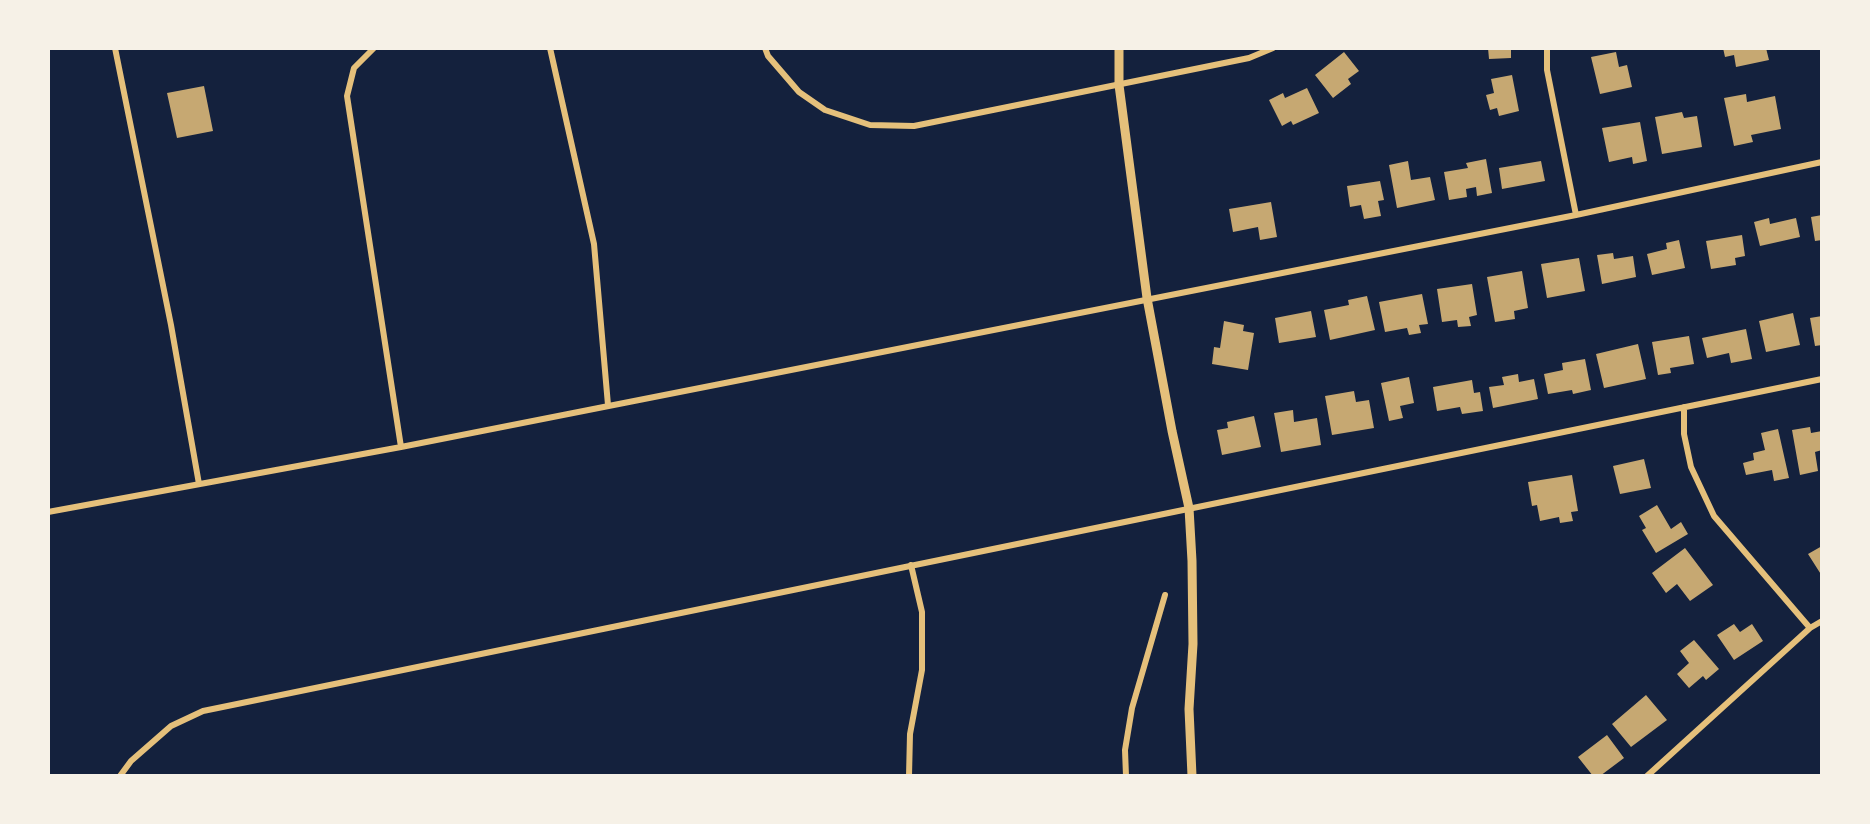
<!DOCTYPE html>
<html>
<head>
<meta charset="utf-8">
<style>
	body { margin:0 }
	#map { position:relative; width:1870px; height:824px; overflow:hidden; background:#14213d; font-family:Quicksand,sans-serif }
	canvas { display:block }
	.frame { position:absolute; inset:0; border:50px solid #f6f1e7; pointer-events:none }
</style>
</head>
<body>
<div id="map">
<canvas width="1870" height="824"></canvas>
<div class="frame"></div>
</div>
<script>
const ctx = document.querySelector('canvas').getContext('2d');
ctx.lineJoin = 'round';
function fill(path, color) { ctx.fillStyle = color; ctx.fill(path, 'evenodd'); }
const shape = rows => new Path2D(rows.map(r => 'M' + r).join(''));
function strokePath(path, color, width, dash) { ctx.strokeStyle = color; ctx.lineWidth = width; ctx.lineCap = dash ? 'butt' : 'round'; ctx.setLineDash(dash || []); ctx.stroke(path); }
fill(shape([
	[1488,48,1511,48,1511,58,1489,59],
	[1723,48,1766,48,1769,60,1736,67,1734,55,1725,57],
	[1344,52,1359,71,1348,79,1351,84,1333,98,1315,75],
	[1616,52,1619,67,1627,65,1632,87,1600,94,1591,57],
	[1512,75,1519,111,1499,116,1497,108,1490,110,1486,95,1494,93,1491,79],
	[204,86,213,131,177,138,167,93],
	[1307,88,1319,113,1293,125,1291,121,1282,126,1269,100,1283,93,1285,98],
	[1746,94,1747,102,1775,96,1781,129,1751,135,1753,142,1734,146,1724,98],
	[1682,112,1684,118,1697,116,1702,147,1662,154,1655,117],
	[1640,122,1647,161,1633,164,1632,157,1609,162,1602,128],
	[1486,159,1492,193,1477,196,1476,187,1466,189,1467,197,1449,200,1444,172,1468,168,1466,163],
	[1408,161,1411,180,1430,177,1435,200,1397,208,1389,165],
	[1541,161,1545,181,1502,189,1499,168],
	[1380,181,1384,200,1378,201,1381,216,1364,219,1361,205,1350,207,1347,186],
	[1271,202,1277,237,1260,240,1258,227,1233,232,1229,209],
	[1822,215,1822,240,1815,241,1811,217],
	[1769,218,1770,224,1796,218,1800,237,1760,246,1754,222],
	[1742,235,1745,256,1735,258,1736,265,1711,269,1706,241],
	[1679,240,1685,268,1652,275,1647,254,1667,249,1666,243],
	[1613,253,1614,259,1633,256,1636,277,1602,284,1597,255],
	[1579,258,1585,291,1547,298,1541,264],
	[1522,271,1528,308,1514,311,1515,319,1495,322,1487,277],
	[1472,284,1477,315,1469,317,1471,326,1458,327,1457,320,1442,322,1437,289],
	[1422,294,1428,324,1419,325,1421,333,1409,335,1407,328,1385,332,1379,302],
	[1367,296,1375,330,1330,340,1324,310,1349,305,1348,300],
	[1311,311,1316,337,1279,343,1275,318],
	[1793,313,1800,345,1766,352,1759,321],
	[1822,316,1822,345,1815,346,1810,318],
	[1224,321,1244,325,1243,331,1254,333,1248,370,1212,364,1214,347,1220,348],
	[1746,329,1752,359,1731,363,1729,353,1707,358,1702,338],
	[1689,336,1694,364,1670,368,1671,373,1658,375,1652,342],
	[1638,344,1646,379,1604,388,1596,354],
	[1585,359,1591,390,1573,394,1572,390,1548,394,1544,374,1563,370,1562,363],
	[1518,374,1519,382,1534,379,1538,399,1493,408,1489,387,1504,385,1502,377],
	[1409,377,1414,403,1400,406,1403,418,1389,421,1381,383],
	[1472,380,1474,393,1480,392,1483,411,1462,414,1460,407,1437,411,1433,387],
	[1354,391,1356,402,1369,400,1374,428,1332,435,1325,396],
	[1293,410,1294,422,1317,418,1321,445,1281,452,1274,413],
	[1254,416,1261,447,1222,455,1217,430,1228,428,1227,422],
	[1810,427,1811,433,1822,431,1822,450,1815,452,1818,471,1800,475,1792,430],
	[1778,429,1789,478,1774,481,1772,470,1746,475,1743,463,1754,460,1753,453,1765,450,1761,433],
	[1644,459,1651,488,1620,494,1613,466],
	[1572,475,1578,511,1571,512,1573,521,1560,523,1559,517,1540,521,1537,505,1532,506,1528,482],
	[1657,505,1671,529,1681,522,1688,534,1656,553,1642,530,1646,528,1639,516],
	[1822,546,1822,576,1808,554],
	[1685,548,1713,585,1690,601,1677,584,1666,593,1652,573],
	[1734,624,1740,632,1752,624,1763,641,1734,660,1717,635],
	[1694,640,1719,669,1706,680,1703,676,1689,688,1677,674,1689,663,1680,651],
	[1646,695,1667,720,1631,747,1612,724],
	[1607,735,1624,758,1600,776,1593,776,1578,757]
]), '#c6a872');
strokePath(shape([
	[115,48,171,325,199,484],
	[374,48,354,68,347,96,401,447],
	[550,48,594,244,608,405],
	[765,48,768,56,799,92,825,110,870,125,914,126,1249,58,1273,48],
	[1547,48,1547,70,1576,215],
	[1684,407,1684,434,1691,467,1714,516,1810,628],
	[48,512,401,447,1576,215,1822,162],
	[120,776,131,761,171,726,203,711,1822,379],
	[909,776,910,734,922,670,922,612,911,565],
	[1126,776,1125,750,1132,708,1165,595],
	[1647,776,1810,628,1822,621]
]), '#e5c07b', 6);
strokePath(shape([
	[1119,48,1119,85,1147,298,1172,431,1189,508,1192,561,1193,644,1189,709,1192,776]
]), '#e5c07b', 9);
</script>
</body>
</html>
